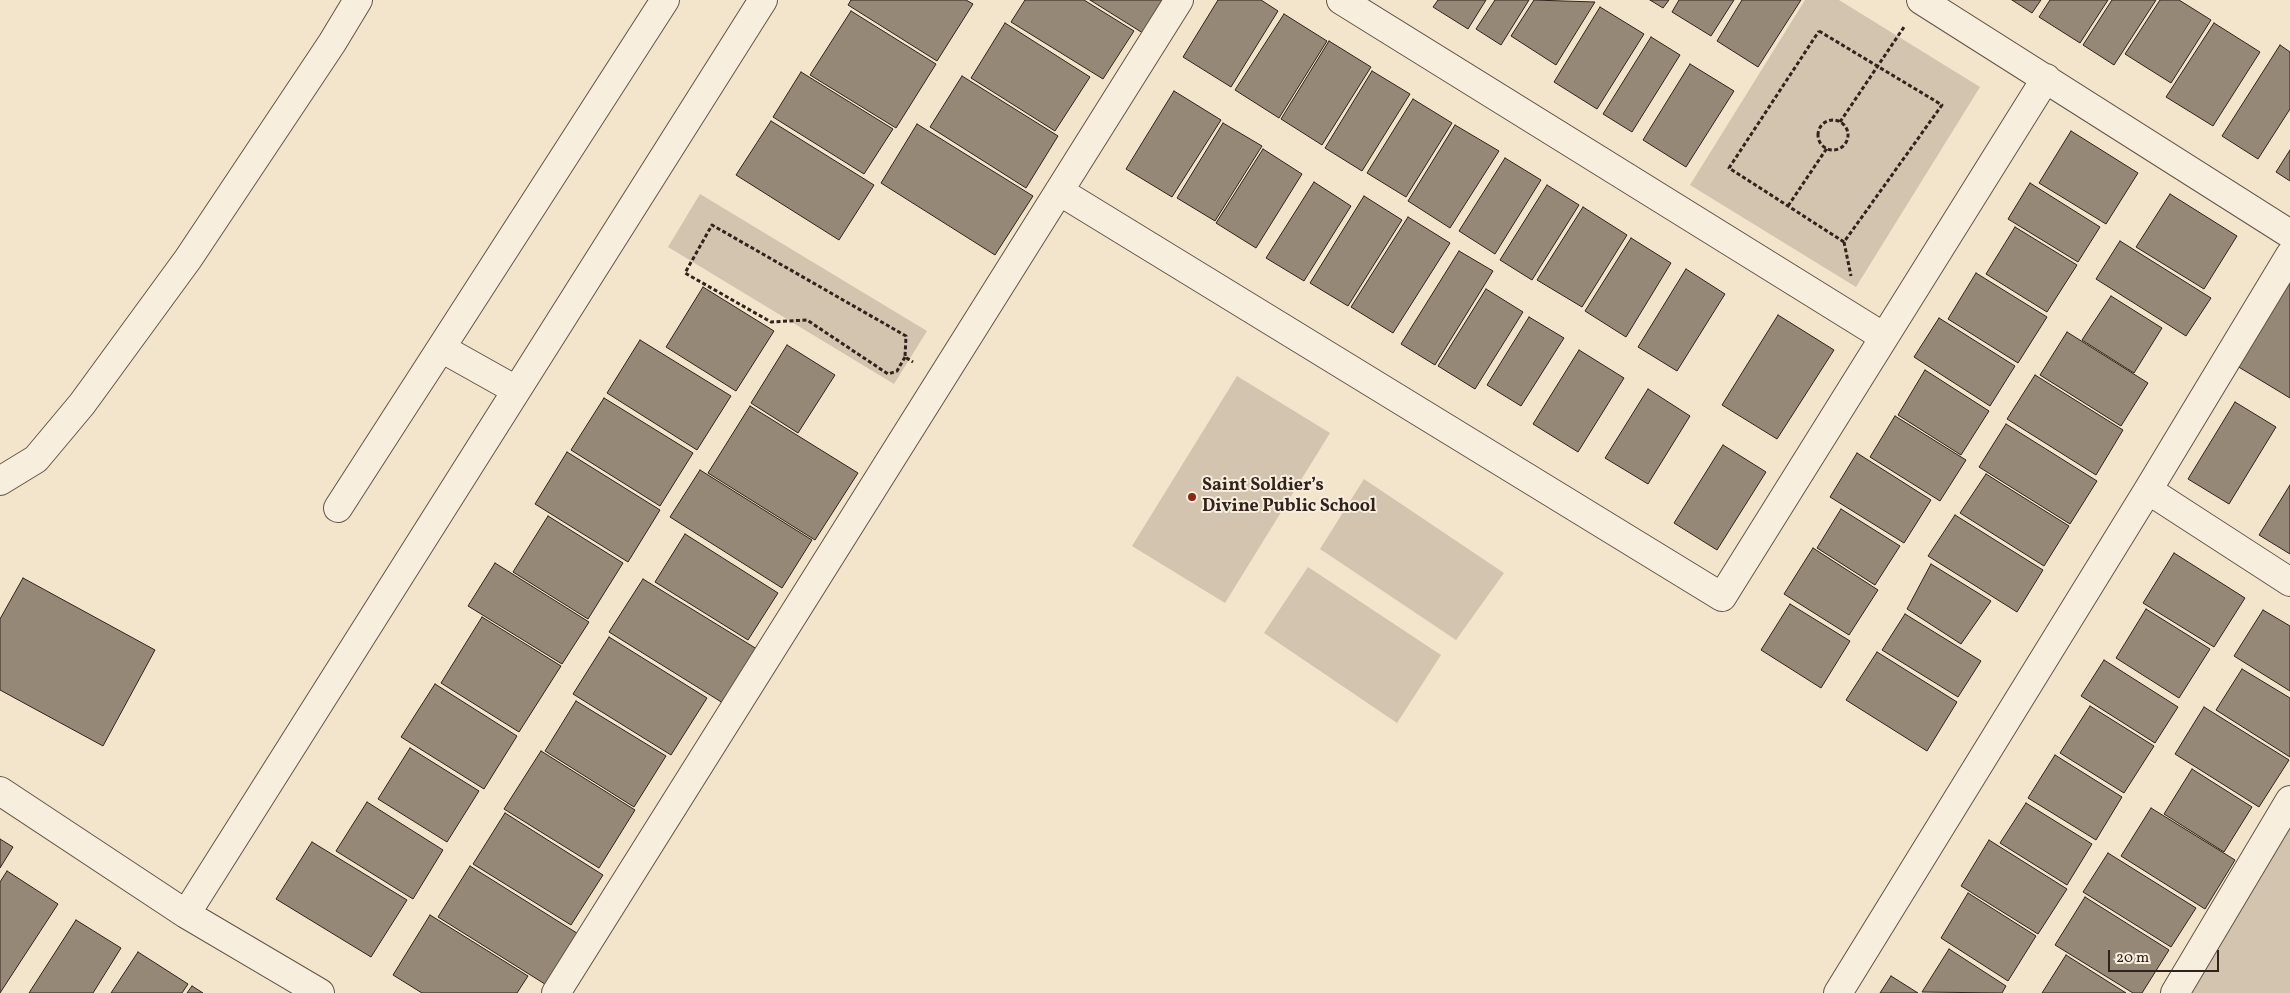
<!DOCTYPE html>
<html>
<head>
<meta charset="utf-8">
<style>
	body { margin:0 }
	#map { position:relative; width:2290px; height:993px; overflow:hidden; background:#f3e5cc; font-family:Vollkorn,serif }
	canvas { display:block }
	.scale { position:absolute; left:2108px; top:950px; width:111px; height:22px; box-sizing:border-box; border:2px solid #31231b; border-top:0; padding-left:6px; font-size:15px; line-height:18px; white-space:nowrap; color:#31231b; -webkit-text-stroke:4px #f7eede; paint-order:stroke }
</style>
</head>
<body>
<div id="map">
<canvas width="2290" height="993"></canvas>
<div class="scale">20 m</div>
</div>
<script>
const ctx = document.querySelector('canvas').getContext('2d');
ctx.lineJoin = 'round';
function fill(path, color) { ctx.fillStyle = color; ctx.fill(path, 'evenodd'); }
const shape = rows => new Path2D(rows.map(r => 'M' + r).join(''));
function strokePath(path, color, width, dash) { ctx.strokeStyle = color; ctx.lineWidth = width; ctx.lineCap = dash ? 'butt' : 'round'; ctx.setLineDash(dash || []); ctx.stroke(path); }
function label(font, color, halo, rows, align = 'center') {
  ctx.font = font + ' Vollkorn,serif'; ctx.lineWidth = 4; ctx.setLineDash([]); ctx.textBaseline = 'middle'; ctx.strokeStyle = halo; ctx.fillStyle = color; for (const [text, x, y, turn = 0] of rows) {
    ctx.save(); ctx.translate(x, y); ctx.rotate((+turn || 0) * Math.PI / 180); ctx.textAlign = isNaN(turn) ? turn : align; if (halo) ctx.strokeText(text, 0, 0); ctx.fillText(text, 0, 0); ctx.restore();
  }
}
fill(shape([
	[1805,0,1839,0,1980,87,1856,287,1690,185],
	[700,194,927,331,894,384,668,247],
	[1237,376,1330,433,1225,603,1132,546],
	[1364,479,1504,573,1456,640,1320,549],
	[1308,567,1441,655,1397,723,1264,633],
	[2290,825,2290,993,2186,993]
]), '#d2c4ae');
const building = shape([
	[851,0,966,0,973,4,937,61,848,5,851,0],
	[1025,0,1084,0,1134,31,1103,79,1011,22,1025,0],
	[1090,0,1168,0,1146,35,1090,0],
	[1218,0,1261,0,1278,11,1231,87,1183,57,1218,0],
	[1438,0,1486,0,1468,29,1433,7,1438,0],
	[1495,0,1529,0,1501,45,1476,29,1495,0],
	[1534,0,1595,2,1556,65,1511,36,1534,0],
	[1650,0,1669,0,1663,8,1650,0],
	[1679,0,1734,0,1711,36,1672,12,1679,0],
	[1742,0,1801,0,1758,67,1717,41,1742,0],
	[2012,0,2041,0,2032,13,2012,0],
	[2050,0,2108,0,2080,43,2039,17,2050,0],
	[2112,0,2156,0,2114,65,2083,45,2112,0],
	[2160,0,2179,0,2211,20,2171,83,2125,54,2160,0],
	[1600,7,1644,34,1597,109,1554,82,1600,7],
	[851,11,936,64,896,128,810,75,851,11],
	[1284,14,1327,41,1279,118,1235,90,1284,14],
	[1005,23,1090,77,1055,131,971,78,1005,23],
	[2214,23,2260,52,2213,126,2166,97,2214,23],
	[1651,37,1680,55,1632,132,1603,114,1651,37],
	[1329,41,1371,67,1322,145,1281,119,1329,41],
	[2280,45,2290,52,2290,109,2258,159,2222,136,2280,45],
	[1690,64,1734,91,1686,167,1643,140,1690,64],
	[1372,71,1410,94,1362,171,1325,148,1372,71],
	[801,72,893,129,864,174,773,117,801,72],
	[962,76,1058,136,1026,188,930,127,962,76],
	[1174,91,1221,120,1172,197,1126,169,1174,91],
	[1413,99,1452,123,1406,197,1367,173,1413,99],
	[771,121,874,185,839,240,736,175,771,121],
	[1223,123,1262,146,1215,221,1177,198,1223,123],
	[917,124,1033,196,995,255,881,183,917,124],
	[1455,125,1499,151,1450,228,1408,201,1455,125],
	[2071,131,2138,173,2106,224,2039,183,2071,131],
	[1263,149,1302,174,1256,248,1216,223,1263,149],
	[2290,150,2290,181,2276,172,2290,150],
	[1505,158,1541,180,1495,254,1459,231,1505,158],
	[1314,182,1351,206,1304,281,1266,258,1314,182],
	[2030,183,2100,227,2078,262,2008,219,2030,183],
	[1547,185,1579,205,1532,280,1500,260,1547,185],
	[2170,194,2237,236,2204,289,2136,247,2170,194],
	[1364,196,1402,220,1348,306,1310,283,1364,196],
	[1583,207,1627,235,1582,307,1537,280,1583,207],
	[1408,217,1450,243,1393,333,1351,307,1408,217],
	[2015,227,2077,265,2047,312,1986,274,2015,227],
	[1631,238,1671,263,1626,337,1585,311,1631,238],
	[2120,241,2211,298,2186,336,2096,279,2120,241],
	[1459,251,1493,271,1435,365,1401,344,1459,251],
	[1686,269,1725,294,1677,371,1638,347,1686,269],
	[1976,273,2047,317,2018,363,1948,319,1976,273],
	[2290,279,2290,398,2237,366,2290,279],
	[703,287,774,331,736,391,666,347,703,287],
	[1486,289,1523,312,1475,389,1438,366,1486,289],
	[2111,296,2162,328,2134,373,2082,340,2111,296],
	[1778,315,1834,350,1777,439,1722,405,1778,315],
	[1529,317,1564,338,1521,406,1487,385,1529,317],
	[1939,318,2015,366,1990,406,1914,357,1939,318],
	[2067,332,2148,383,2121,426,2040,375,2067,332],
	[640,340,731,396,697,450,607,393,640,340],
	[787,345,835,375,798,433,751,403,787,345],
	[1579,350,1624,378,1578,452,1533,424,1579,350],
	[1925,370,1989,411,1961,455,1898,415,1925,370],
	[2035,375,2123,430,2096,475,2007,419,2035,375],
	[1648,389,1690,416,1648,484,1605,458,1648,389],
	[604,398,693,453,660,506,571,450,604,398],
	[2235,402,2276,427,2229,504,2188,479,2235,402],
	[750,406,858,473,815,540,708,473,750,406],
	[1895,416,1966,460,1940,501,1870,457,1895,416],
	[2006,424,2097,481,2070,524,1979,467,2006,424],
	[1723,445,1766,472,1717,550,1674,523,1723,445],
	[567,452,660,510,628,562,535,504,567,452],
	[1857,453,1931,500,1904,543,1830,497,1857,453],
	[700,470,812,540,782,588,670,517,700,470],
	[1986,474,2069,526,2044,566,1960,513,1986,474],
	[2290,485,2290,554,2259,535,2290,485],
	[1841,509,1900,546,1875,585,1817,548,1841,509],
	[1955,515,2043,570,2017,612,1928,556,1955,515],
	[548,516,623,563,588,619,513,572,548,516],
	[685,534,778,593,748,640,655,582,685,534],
	[1813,548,1878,590,1849,635,1784,594,1813,548],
	[2174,553,2245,598,2214,647,2143,603,2174,553],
	[495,563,589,622,562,664,468,606,495,563],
	[1931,564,1991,601,1961,644,1907,609,1931,564],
	[23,578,155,650,103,746,0,690,0,619,23,578],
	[643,579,765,654,731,708,609,632,643,579],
	[1790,604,1850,641,1821,688,1761,650,1790,604],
	[2146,609,2210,649,2179,698,2116,658,2146,609],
	[2263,610,2290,626,2290,691,2234,656,2263,610],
	[1905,614,1981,661,1958,697,1882,650,1905,614],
	[482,617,561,666,519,732,441,683,482,617],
	[609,637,707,698,671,755,573,694,609,637],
	[1877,652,1957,702,1927,751,1846,700,1877,652],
	[2104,660,2178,707,2155,743,2081,696,2104,660],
	[2242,669,2290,698,2290,757,2216,710,2242,669],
	[435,684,517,736,484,789,401,737,435,684],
	[576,701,666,756,634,807,545,751,576,701],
	[2090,706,2154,746,2124,793,2060,753,2090,706],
	[2204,707,2289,760,2259,807,2175,754,2204,707],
	[410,748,479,791,447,842,378,799,410,748],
	[541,751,635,810,599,868,504,809,541,751],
	[2055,755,2122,797,2096,840,2028,798,2055,755],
	[2192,769,2252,807,2224,852,2164,814,2192,769],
	[367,802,443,850,413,899,336,851,367,802],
	[2026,803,2092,844,2067,885,2000,843,2026,803],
	[2151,808,2235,860,2205,909,2121,856,2151,808],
	[505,813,603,875,571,925,473,864,505,813],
	[0,839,13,847,0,868,0,839],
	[1989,840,2067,889,2038,934,1961,886,1989,840],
	[312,842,407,900,371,957,276,899,312,842],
	[2108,853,2196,908,2171,947,2083,892,2108,853],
	[470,866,580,935,548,986,438,917,470,866],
	[7,871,58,904,0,993,0,882,7,871],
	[1968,893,2036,936,2008,981,1941,938,1968,893],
	[2085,897,2169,950,2142,993,2133,993,2055,945,2085,897],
	[430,915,528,976,517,993,422,993,393,975,430,915],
	[76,920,121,948,93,993,29,993,76,920],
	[1949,949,2006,986,2002,993,1922,992,1949,949],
	[138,952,188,984,182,993,111,993,138,952],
	[2066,955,2126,993,2042,993,2066,955],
	[1891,976,1918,993,1880,993,1891,976],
	[192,986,203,993,187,993,192,986]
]);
fill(building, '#968877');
strokePath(building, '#31231b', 1);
const minor = shape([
	[1341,0,1884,337],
	[1921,0,2290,234],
	[1059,191,1722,597,2046,78],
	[441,348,516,390],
	[0,481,36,459,82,404,188,259,332,43,358,0],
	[2148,490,2290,582],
	[338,508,665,0],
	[0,791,186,914,320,993],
	[186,914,763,0],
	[556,993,1179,0],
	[1838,993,2148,490,2290,255],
	[2175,993,2290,800]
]);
strokePath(minor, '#625447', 30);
strokePath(shape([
	[1819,31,1942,105,1844,242,1729,168,1819,31],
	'1818 135a15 15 0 1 1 30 0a15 15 0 1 1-30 0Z',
	[1840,122,1904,27],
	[1788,206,1827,148],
	[1844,242,1851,276],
	[905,357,897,371,888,374,807,320,771,322,685,273,712,225,906,336,905,357,913,362]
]), '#31231b', 3, [4, 2.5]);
strokePath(minor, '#f7eede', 28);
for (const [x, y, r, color] of [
	[1192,497,5,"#8f2418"]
]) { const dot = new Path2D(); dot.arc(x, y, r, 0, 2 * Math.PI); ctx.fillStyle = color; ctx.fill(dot); strokePath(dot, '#f7eede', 2); }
label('bold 18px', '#31231b', '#f7eede', [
	["Saint Soldier’s",1202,487],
	["Divine Public School",1202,508]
], 'left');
</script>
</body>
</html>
